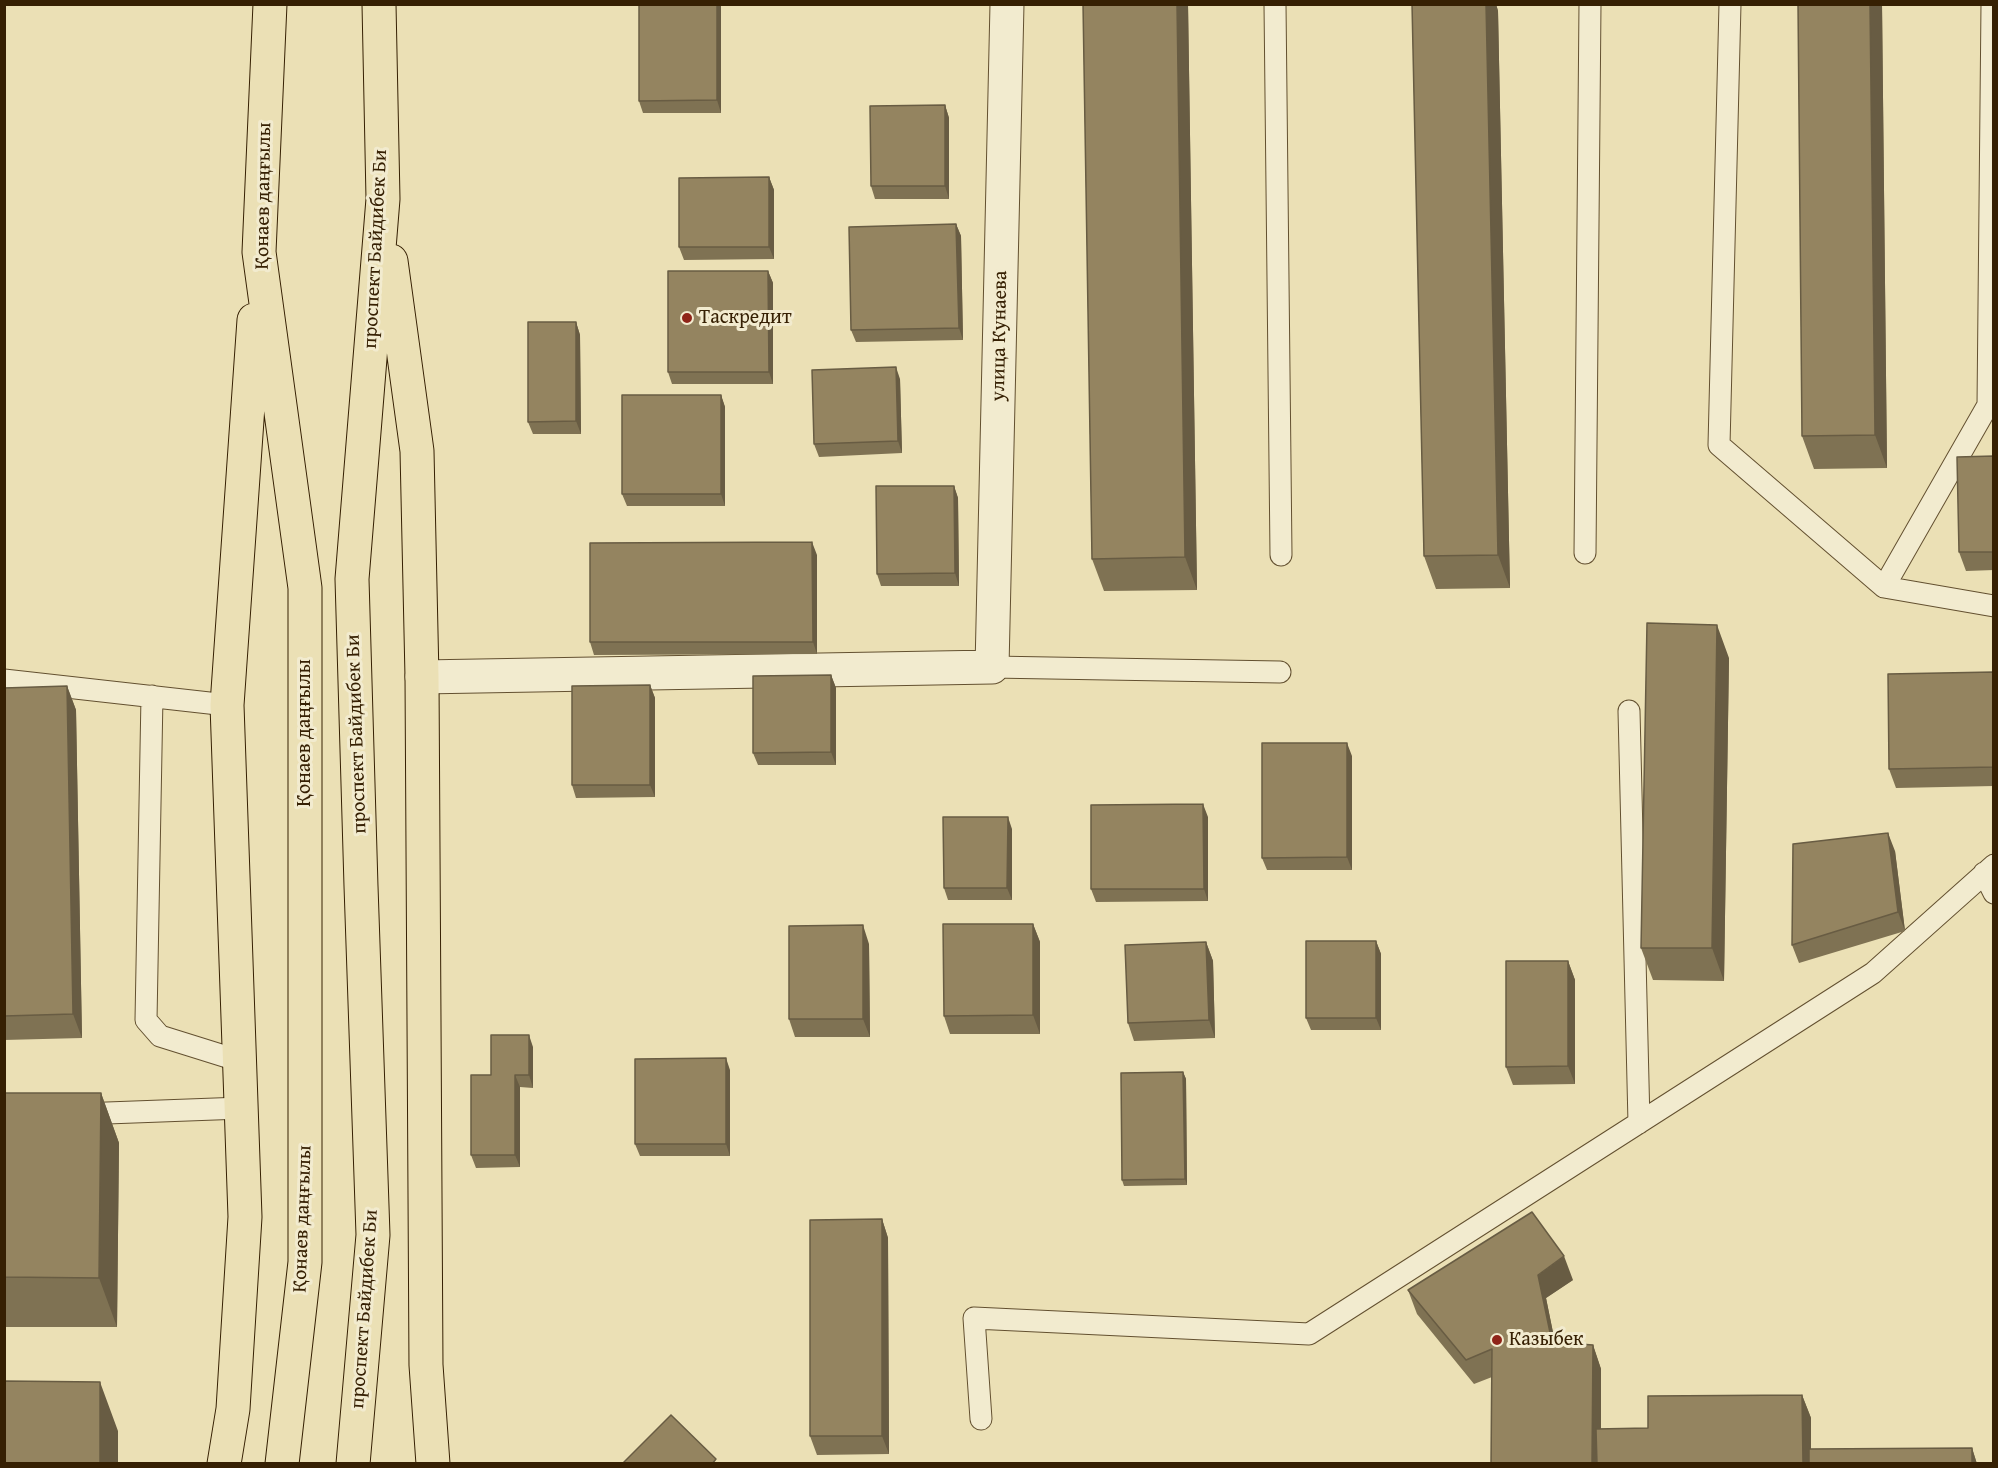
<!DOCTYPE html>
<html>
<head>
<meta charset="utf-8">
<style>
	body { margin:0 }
	#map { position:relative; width:1998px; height:1468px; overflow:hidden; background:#ebe0b5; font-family:"Gentium Book Plus",serif }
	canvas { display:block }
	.frame { position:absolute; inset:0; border:6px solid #362003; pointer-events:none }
</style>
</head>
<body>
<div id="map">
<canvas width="1998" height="1468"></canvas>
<div class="frame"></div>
</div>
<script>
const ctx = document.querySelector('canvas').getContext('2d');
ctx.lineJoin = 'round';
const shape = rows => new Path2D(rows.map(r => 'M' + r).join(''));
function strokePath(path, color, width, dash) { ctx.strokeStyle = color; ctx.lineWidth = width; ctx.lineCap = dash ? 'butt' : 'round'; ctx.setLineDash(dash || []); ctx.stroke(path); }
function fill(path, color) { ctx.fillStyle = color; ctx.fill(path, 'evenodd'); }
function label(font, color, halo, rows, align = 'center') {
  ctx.font = font + ' "Gentium Book Plus",serif'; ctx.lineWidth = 6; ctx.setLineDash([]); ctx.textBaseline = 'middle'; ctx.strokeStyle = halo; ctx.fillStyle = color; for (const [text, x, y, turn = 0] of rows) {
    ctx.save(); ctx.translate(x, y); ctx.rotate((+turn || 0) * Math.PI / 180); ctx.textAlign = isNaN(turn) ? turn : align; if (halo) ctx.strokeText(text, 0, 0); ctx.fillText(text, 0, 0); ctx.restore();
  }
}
const service = shape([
	[1275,4,1281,555],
	[1730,4,1719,445,1884,587],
	[1992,4,1988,405,1884,587,1994,606],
	[1585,553,1590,4],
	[992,667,1280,672],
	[4,680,227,705],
	[152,696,146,1020,160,1036,240,1061],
	[1629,711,1639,1123],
	[1984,873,1994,893],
	[80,1114,242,1108],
	[981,1419,974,1318,1309,1334,1873,973,1994,865]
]);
const minor = shape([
	[422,677,992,667,1007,4]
]);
const primary = shape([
	[270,4,259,252,305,588,305,1262,282,1464],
	[391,261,417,451,422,677,426,1365,433,1464],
	[224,1464,233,1409,245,1217,227,705,254,320],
	[353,1464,373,1235,361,886,352,579,383,199,379,4]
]);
strokePath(service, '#635030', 23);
strokePath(minor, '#635030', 35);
strokePath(primary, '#362003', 35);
strokePath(service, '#f2ebcf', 21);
strokePath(minor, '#f2ebcf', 33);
strokePath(primary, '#ebe0b5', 33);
fill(shape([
	[721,4,721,113,643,113,639,101],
	[1083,4,1188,4,1197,590,1104,591,1092,559],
	[1412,4,1496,4,1498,11,1510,588,1436,589,1424,556],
	[1798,4,1882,4,1887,468,1814,469,1802,436],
	[945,105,949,118,949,199,875,199,871,186],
	[769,177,774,190,774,259,684,260,679,247],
	[956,224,961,236,963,340,856,342,851,330],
	[768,271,773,283,773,384,672,384,668,372],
	[576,322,580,335,581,434,533,434,528,422],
	[900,379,902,453,819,457,814,444],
	[721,395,725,407,725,506,627,506,622,494],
	[1994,456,1994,570,1966,571,1959,552],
	[954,486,958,498,959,586,881,586,877,574],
	[817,555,817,654,594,655,590,642],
	[1729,658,1724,981,1653,980,1641,948],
	[1994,672,1994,786,1896,788,1889,769],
	[831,675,836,688,836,765,758,765,753,753],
	[650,685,655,698,655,797,576,798,572,785],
	[67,686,76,710,82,1038,4,1040,4,688],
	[1352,756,1352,870,1267,870,1262,858],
	[1208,817,1208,901,1096,902,1091,889],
	[1012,829,1012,900,948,900,944,888],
	[1895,851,1905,931,1799,963,1792,945],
	[1033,924,1040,942,1040,1034,950,1034,944,1016],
	[1376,941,1381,954,1381,1030,1311,1030,1306,1018],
	[1206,942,1213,961,1215,1038,1134,1041,1128,1023],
	[869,944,870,1037,795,1037,789,1019],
	[1568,961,1575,980,1575,1084,1513,1085,1506,1067],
	[533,1047,533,1088,520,1087,520,1167,476,1168,471,1155,491,1075],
	[730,1070,730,1156,640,1156,635,1144],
	[1183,1072,1186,1079,1187,1185,1124,1186,1122,1180],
	[4,1093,101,1093,119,1143,117,1327,6,1327,4,1323],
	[882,1219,888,1238,889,1454,817,1455,810,1436],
	[1573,1280,1546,1298,1555,1343,1593,1345,1601,1369,1601,1429,1648,1428,1802,1395,1811,1418,1811,1449,1972,1448,1977,1464,1491,1464,1492,1377,1474,1384,1417,1314,1408,1290]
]), '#7f7253');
fill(shape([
	[717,4,721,4,721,113,717,100],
	[1177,4,1188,4,1197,590,1185,557],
	[1486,4,1496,4,1498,11,1510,588,1498,555],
	[1870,4,1882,4,1887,468,1875,435],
	[945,105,949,118,949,199,945,186],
	[769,177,774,190,774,259,769,247],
	[956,224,961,236,963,340,959,328],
	[768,271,773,283,773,384,769,372],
	[576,322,580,335,581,434,576,421],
	[896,367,900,379,902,453,898,441],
	[721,395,725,407,725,506,721,494],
	[954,486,958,498,959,586,955,573],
	[812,542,817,555,817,654,813,642],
	[1717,625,1729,658,1724,981,1712,948],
	[831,675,836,688,836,765,831,752],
	[650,685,655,698,655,797,650,785],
	[67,686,76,710,82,1038,73,1014],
	[1347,743,1352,756,1352,870,1347,857],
	[1203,804,1208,817,1208,901,1204,889],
	[1008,817,1012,829,1012,900,1007,888],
	[1888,833,1895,851,1905,931,1898,912],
	[1033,924,1040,942,1040,1034,1033,1015],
	[863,925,869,944,870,1037,863,1019],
	[1376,941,1381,954,1381,1030,1376,1018],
	[1206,942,1213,961,1215,1038,1209,1020],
	[1568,961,1575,980,1575,1084,1568,1066],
	[529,1035,533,1047,533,1088,529,1075],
	[726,1058,730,1070,730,1156,726,1144],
	[1183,1072,1186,1079,1187,1185,1185,1179],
	[515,1075,520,1087,520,1167,515,1155],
	[101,1093,119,1143,117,1327,99,1278],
	[882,1219,888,1238,889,1454,882,1436],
	[1564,1256,1573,1280,1546,1298,1560,1366,1552,1342,1538,1275],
	[1593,1345,1601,1369,1601,1464,1592,1464],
	[100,1382,118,1431,118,1464,100,1464],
	[1802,1395,1811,1418,1811,1464,1803,1464],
	[1972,1448,1977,1464,1972,1464]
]), '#685c43');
const building = shape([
	[639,4,717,4,717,100,639,101,639,4],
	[1083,4,1177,4,1185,557,1092,559,1083,4],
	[1412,4,1486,4,1498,555,1424,556,1412,4],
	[1798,4,1870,4,1875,435,1802,436,1798,4],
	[945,105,945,186,871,186,870,106,945,105],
	[769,177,769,247,679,247,679,178,769,177],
	[956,224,959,328,851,330,849,227,956,224],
	[668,271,768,271,769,372,668,372,668,271],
	[528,322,576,322,576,421,528,422,528,322],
	[896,367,898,441,814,444,812,370,896,367],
	[622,395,721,395,721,494,622,494,622,395],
	[1994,456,1994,552,1959,552,1957,457,1994,456],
	[876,486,954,486,955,573,877,574,876,486],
	[812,542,813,642,590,642,590,543,812,542],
	[1647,623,1717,625,1712,948,1641,948,1647,623],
	[1994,672,1994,767,1889,769,1888,674,1994,672],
	[831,675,831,752,753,753,753,676,831,675],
	[650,685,650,785,572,785,572,686,650,685],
	[67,686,73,1014,4,1016,4,688,67,686],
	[1262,743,1347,743,1347,857,1262,858,1262,743],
	[1203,804,1204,889,1091,889,1091,805,1203,804],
	[943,817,1008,817,1007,888,944,888,943,817],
	[1888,833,1898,912,1792,945,1793,844,1888,833],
	[943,924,1033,924,1033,1015,944,1016,943,924],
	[863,925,863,1019,789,1019,789,926,863,925],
	[1306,941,1376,941,1376,1018,1306,1018,1306,941],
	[1206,942,1209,1020,1128,1023,1125,945,1206,942],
	[1506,961,1568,961,1568,1066,1506,1067,1506,961],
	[491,1035,529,1035,529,1075,515,1075,515,1155,471,1155,471,1075,491,1075,491,1035],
	[726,1058,726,1144,635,1144,635,1059,726,1058],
	[1183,1072,1185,1179,1122,1180,1121,1073,1183,1072],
	[4,1093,101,1093,99,1278,4,1277,4,1093],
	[1532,1212,1564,1256,1538,1275,1552,1342,1593,1345,1592,1464,1491,1464,1492,1349,1466,1360,1408,1290,1532,1212],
	[882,1219,882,1436,810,1436,810,1220,882,1219],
	[4,1381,100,1382,100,1464,4,1464,4,1381],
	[1802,1395,1803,1464,1597,1464,1596,1429,1648,1428,1648,1396,1802,1395],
	[671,1415,716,1459,712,1464,622,1464,671,1415],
	[1972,1448,1972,1464,1809,1464,1809,1449,1972,1448]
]);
fill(building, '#948460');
strokePath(building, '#685c43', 1.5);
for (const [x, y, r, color] of [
	[687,318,6,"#8f2418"],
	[1497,1340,6,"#8f2418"]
]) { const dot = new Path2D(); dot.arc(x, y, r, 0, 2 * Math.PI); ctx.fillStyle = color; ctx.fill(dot); strokePath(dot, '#f2ebcf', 2); }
label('20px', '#362003', '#f2ebcf', [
	["Қонаев даңғылы",264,196,-89],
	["проспект Байдибек Би",376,249,-87],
	["улица Кунаева",1000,336,-89],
	["Қонаев даңғылы",305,733,-90],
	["проспект Байдибек Би",357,734,-92],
	["Қонаев даңғылы",303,1219,-88],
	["проспект Байдибек Би",365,1309,-86]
]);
label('20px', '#362003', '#f2ebcf', [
	["Таскредит",699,318],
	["Казыбек",1509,1340]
], 'left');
</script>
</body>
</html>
